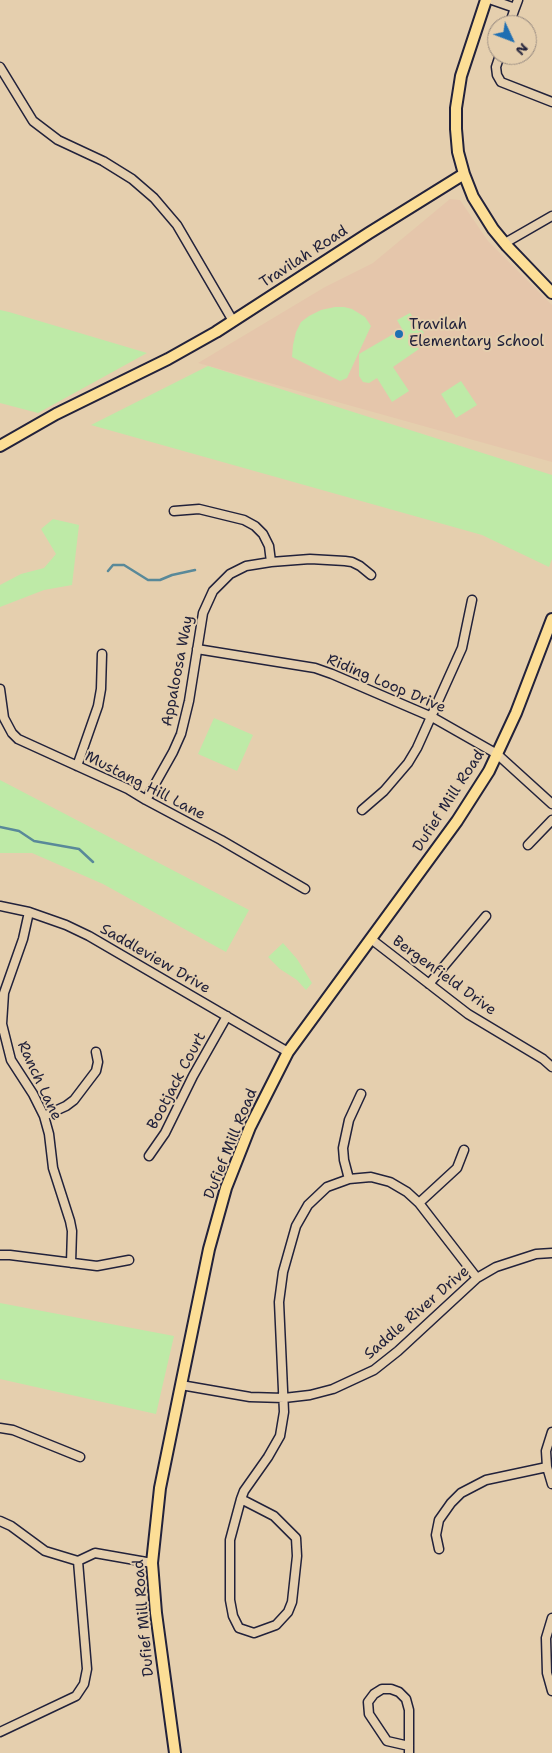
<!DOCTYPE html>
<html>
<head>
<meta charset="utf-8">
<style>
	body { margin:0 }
	#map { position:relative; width:552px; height:1753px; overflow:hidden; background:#e5cfae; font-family:"Shantell Sans",sans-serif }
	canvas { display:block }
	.north { position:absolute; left:487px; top:15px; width:50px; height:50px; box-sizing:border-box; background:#e5cfae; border:1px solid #978a80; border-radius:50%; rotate:133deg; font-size:14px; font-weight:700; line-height:20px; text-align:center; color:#22223b }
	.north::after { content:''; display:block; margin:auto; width:18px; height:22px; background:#1f6fb2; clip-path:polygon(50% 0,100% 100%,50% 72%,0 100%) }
</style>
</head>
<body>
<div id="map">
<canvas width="552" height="1753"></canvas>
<div class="north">N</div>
</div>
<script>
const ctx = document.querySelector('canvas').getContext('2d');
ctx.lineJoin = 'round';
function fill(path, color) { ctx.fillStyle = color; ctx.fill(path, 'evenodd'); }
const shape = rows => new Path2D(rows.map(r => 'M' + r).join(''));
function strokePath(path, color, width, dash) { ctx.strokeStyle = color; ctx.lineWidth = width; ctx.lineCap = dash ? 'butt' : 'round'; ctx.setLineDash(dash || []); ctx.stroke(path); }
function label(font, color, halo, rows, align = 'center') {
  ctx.font = font + ' "Shantell Sans",sans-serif'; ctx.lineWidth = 4; ctx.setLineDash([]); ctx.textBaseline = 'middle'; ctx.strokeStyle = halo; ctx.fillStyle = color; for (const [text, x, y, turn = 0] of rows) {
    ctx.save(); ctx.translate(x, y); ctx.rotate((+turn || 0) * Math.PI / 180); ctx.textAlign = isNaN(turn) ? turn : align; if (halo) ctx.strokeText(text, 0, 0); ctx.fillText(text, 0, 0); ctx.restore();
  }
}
fill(shape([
	[450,199,460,200,488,241,552,305,552,462,198,363,325,287,373,263]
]), '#e5c6ab');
fill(shape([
	[335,307,344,307,352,309,365,317,371,326,347,378,340,381,292,357,293,345,296,332,301,322,309,316,321,310],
	[0,310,9,312,147,353,38,413,0,403],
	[410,313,424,333,413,341,419,349,393,367,409,391,392,402,377,378,369,383,363,382,359,376,359,354,402,329,397,320],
	[208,366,552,475,552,559,549,567,482,535,91,425],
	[461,381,477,405,456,418,441,394],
	[53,519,79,525,72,585,44,590,0,607,0,585,21,574,44,568,56,554,41,529],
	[214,718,253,735,237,771,198,754],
	[0,780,249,910,226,952,103,884,32,853,0,853],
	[283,943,297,959,312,983,306,990,297,980,280,969,268,957],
	[0,1303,174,1336,156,1414,0,1379]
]), '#beeaa7');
strokePath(shape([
	[108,571,113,565,124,565,148,580,160,580,172,575,195,570],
	[0,827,19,831,34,841,79,849,93,862]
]), '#598999', 2.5);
const minor = shape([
	[492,0,515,8,518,0],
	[509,25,515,8],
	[500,55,496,67,497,75,501,82,552,102],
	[0,67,33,121,58,140,103,161,132,179,154,198,177,225,233,321],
	[505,243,552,216],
	[174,511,199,509,244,520,255,526,263,534,269,546,271,562],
	[197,649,315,668,332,674,432,717,497,754,552,804],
	[0,689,4,718,12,733,18,739,128,789,146,800,221,840,305,889],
	[77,766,98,706,101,689,102,654],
	[146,800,173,752,181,734,189,701,203,613,213,591,230,574,246,566,271,562,310,559,345,561,352,562,360,566,371,575],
	[362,810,384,791,408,763,417,748,462,648,472,600],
	[528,845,552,820],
	[0,906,29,912,66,925,89,936,288,1052],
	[29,912,23,939,4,993,2,1024,11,1060,33,1094,44,1116,49,1134,53,1168,70,1221,72,1231,71,1263],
	[371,939,468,1014,543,1059,552,1067],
	[429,984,486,916],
	[44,1116,66,1106,74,1100,96,1071,98,1062,96,1052],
	[149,1156,165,1133,193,1076,227,1016],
	[349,1179,344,1160,343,1148,349,1120,361,1094],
	[419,1203,457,1168,464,1150],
	[0,1255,10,1255,97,1266,129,1260],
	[181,1385,250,1397,284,1398,310,1395,333,1389,374,1370,398,1351,477,1278,496,1267,536,1254,552,1253],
	[0,1428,13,1430,80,1457],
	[552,1432,546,1451,547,1467,552,1484],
	[241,1499,274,1516,296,1538,297,1556,292,1602,288,1612,276,1625,254,1633,239,1628,233,1616,230,1600,230,1540,241,1499,244,1491,268,1457,280,1436,284,1412,279,1302,283,1272,296,1226,308,1205,327,1187,349,1179,371,1177,390,1182,407,1192,419,1203,477,1278],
	[0,1521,11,1526,45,1551,78,1561,95,1553,152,1563],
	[439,1549,436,1535,439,1520,451,1503,461,1493,486,1480,547,1467],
	[552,1618,546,1638,547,1673,552,1691],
	[0,1732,76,1696,84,1684,87,1669,78,1561],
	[409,1746,387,1741,369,1714,368,1702,374,1694,382,1689,391,1689,399,1692,406,1699,409,1710,409,1753]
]);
const major = shape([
	[486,0,461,76,456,108,456,129,458,152,464,174,473,197,493,229,507,246,552,293],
	[0,446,56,414,168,359,216,332,369,233,464,174],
	[175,1753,156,1613,152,1563,160,1488,181,1385,209,1249,226,1188,250,1127,288,1052,457,821,489,771,516,713,552,619]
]);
strokePath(minor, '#22223b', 11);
strokePath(major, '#22223b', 14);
strokePath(minor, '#e5cfae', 8);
strokePath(major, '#fcde96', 10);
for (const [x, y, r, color] of [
	[399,334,5,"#1f6fb2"]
]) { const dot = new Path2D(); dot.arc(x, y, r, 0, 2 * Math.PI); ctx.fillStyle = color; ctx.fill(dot); strokePath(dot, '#e5cfae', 2); }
label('15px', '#22223b', '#e5cfae', [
	["Travilah Road",304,257,-33],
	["Appaloosa Way",178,671,-79],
	["Riding Loop Drive",386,684,23],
	["Mustang Hill Lane",145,786,27],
	["Dufief Mill Road",449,801,-57],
	["Saddleview Drive",155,959,30],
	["Bergenfield Drive",444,976,36],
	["Ranch Lane",39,1081,65],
	["Bootjack Court",177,1081,-62],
	["Dufief Mill Road",231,1144,-68],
	["Saddle River Drive",417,1313,-41],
	["Dufief Mill Road",144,1618,-95]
]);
label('15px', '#22223b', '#e5cfae', [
	["Travilah",409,325],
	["Elementary School",409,342]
], 'left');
</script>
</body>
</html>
